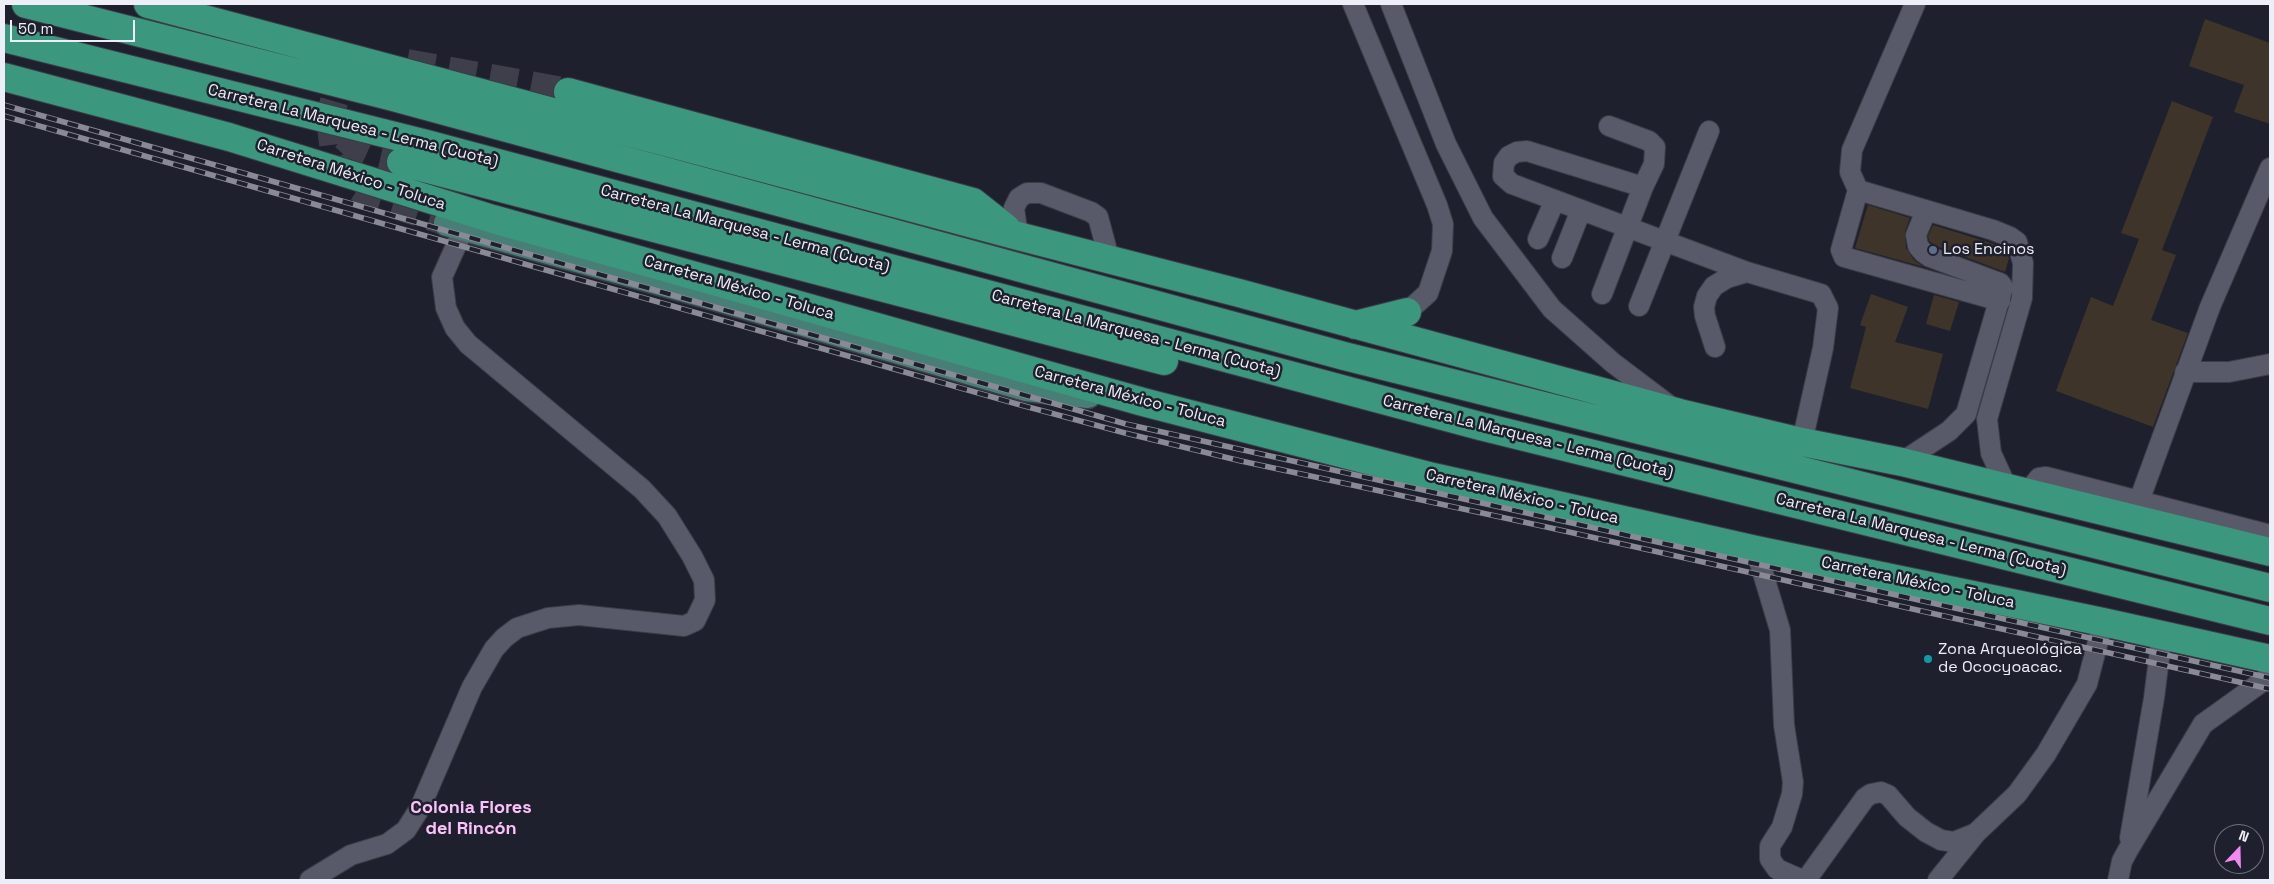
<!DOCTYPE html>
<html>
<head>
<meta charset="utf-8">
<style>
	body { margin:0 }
	#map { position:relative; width:2274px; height:884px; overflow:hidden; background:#1f202d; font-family:"Space Grotesk",sans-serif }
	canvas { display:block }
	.frame { position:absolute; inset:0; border:5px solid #edeef7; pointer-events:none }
	.north { position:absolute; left:2214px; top:824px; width:50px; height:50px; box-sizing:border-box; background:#1f202d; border:1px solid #71727e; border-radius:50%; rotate:21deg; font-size:14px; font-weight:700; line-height:20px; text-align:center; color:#edeef7 }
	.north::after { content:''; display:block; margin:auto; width:18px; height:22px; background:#f38af2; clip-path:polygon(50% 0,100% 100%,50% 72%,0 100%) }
	.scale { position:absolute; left:10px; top:20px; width:125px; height:22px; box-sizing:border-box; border:2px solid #edeef7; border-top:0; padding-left:6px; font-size:15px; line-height:18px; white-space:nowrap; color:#edeef7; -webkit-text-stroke:4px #1f202d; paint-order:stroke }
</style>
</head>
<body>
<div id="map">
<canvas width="2274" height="884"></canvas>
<div class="frame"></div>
<div class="north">N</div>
<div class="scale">50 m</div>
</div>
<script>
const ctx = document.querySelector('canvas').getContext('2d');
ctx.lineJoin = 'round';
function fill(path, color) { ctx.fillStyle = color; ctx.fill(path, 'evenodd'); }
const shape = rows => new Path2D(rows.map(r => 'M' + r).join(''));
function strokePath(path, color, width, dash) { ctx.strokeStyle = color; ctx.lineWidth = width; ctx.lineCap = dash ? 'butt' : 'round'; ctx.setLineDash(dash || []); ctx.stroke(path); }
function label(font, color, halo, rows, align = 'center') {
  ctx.font = font + ' "Space Grotesk",sans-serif'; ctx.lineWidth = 5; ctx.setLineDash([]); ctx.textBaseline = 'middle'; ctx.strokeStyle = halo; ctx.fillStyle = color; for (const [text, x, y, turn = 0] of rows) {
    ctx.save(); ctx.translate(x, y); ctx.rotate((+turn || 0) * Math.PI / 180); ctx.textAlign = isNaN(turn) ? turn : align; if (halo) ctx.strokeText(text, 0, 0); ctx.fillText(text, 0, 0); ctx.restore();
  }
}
fill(shape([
	[2205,19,2270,43,2270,124,2234,112,2244,85,2189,66],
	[2172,101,2213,117,2162,250,2176,255,2151,320,2188,333,2153,427,2056,391,2091,297,2113,306,2139,239,2121,233],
	[1868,205,1910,218,1905,231,1906,248,1914,260,1924,267,1855,248],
	[1933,225,2004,247,2009,258,2005,272,1936,246,1929,241,1928,236],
	[1871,294,1908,307,1895,342,1943,354,1928,409,1850,388,1866,327,1860,325],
	[1934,295,1959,302,1950,331,1926,324]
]), '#3f3429');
strokePath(shape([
	[329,119,333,151,338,164,355,187,376,200,447,223]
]), '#3e3f4b', 26, [26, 13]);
strokePath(shape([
	[407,63,568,92],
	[355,66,345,75,338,88,329,119,335,128,354,145,380,157,401,162]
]), '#3e3f4b', 28, [28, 14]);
const minor = shape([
	[1353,4,1437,205,1443,224,1442,251,1428,293,1407,312],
	[1391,4,1446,144,1483,218,1552,309,1613,363,1670,406],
	[1915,4,1852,150,1850,172,1858,190,1993,230,2010,237,2017,242,2023,263,2022,298,1987,419,1991,453,2007,488],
	[1609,126,1649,141,1655,147,1654,164,1643,187,1527,151,1517,152,1509,156,1504,163,1503,176,1512,184,1747,272,1821,294,1828,308,1823,348,1802,442],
	[1858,190,1841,250,1844,257,2000,301],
	[1018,236,1014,208,1019,198,1027,193,1041,193,1091,212,1098,217,1109,258],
	[1538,239,1555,200],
	[1562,258,1581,210],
	[1602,294,1643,187],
	[1639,306,1709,131],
	[1715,347,1705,316,1704,307,1707,296,1714,286,1727,278,1747,272],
	[2185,372,2229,372,2270,364],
	[1902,462,1949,431,1966,414,2003,287,2000,283,1930,257,1923,252,1918,246,1916,235,1926,211],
	[2027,493,2039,478,2046,477,2270,535],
	[2139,501,2210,307,2270,168],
	[1756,550,1780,630,1784,725,1793,782,1792,794,1782,827,1770,846,1770,859,1777,869,1802,880],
	[2130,838,2154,698,2162,635],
	[310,880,351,855,387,844,406,830,420,808,472,687,494,649,504,638,517,628,548,618,579,615,684,626,695,621,705,600,704,580,692,556,667,516,642,489,468,344,455,328,446,308,442,277,464,228],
	[1806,880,1865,798,1871,794,1881,792,1888,795,1907,817,1926,832,1941,840,1954,842,1974,834],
	[1938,880,1976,833,2017,794,2046,754,2087,684,2103,622],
	[2118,880,2122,861,2128,850,2203,724,2270,676]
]);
const major = shape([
	[447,223,714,297,1026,388,1088,395]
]);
const highway = shape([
	[26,4,393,97,1344,356,2270,588],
	[148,4,1018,236,1239,293,1680,413,1802,442,1902,462,2270,552],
	[4,38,427,144,1480,426,2270,621],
	[4,77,229,137,493,219,1143,402,1433,477,1756,550,2103,622,2270,659],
	[568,92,973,202,1006,228],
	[401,162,1164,361],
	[1355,325,1407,312]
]);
strokePath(minor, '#3b3c47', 22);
strokePath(major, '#3b3c47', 29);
strokePath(highway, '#3b3c47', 30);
strokePath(minor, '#585a69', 20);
strokePath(major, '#477f76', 26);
strokePath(highway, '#3b977e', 28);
const rail = shape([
	[4,105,1126,424,2270,678],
	[4,116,1017,404,1125,433,1241,461,1542,526,2270,689]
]);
strokePath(rail, '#898a95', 5.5);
strokePath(rail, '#1f202d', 4, [11]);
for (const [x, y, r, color] of [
	[1933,250,5,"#5c6f8a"],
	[1928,659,5,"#0f9aa8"]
]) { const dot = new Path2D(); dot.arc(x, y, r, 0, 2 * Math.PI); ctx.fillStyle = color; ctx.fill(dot); strokePath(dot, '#1f202d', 2); }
label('16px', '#edeef7', '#1f202d', [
	["Carretera La Marquesa - Lerma (Cuota)",353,126,14],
	["Carretera México - Toluca",351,175,18],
	["Carretera La Marquesa - Lerma (Cuota)",745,229,15],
	["Carretera México - Toluca",739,288,16],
	["Carretera La Marquesa - Lerma (Cuota)",1136,334,15],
	["Carretera México - Toluca",1130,397,15],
	["Carretera La Marquesa - Lerma (Cuota)",1528,437,14],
	["Carretera México - Toluca",1522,497,13],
	["Carretera La Marquesa - Lerma (Cuota)",1921,535,14],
	["Carretera México - Toluca",1918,583,12]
]);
label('16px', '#edeef7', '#1f202d', [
	["Los Encinos",1943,250],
	["Zona Arqueológica",1938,650],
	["de Ococyoacac.",1938,668]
], 'left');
label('bold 18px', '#fcc1fa', '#1f202d', [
	["Colonia Flores",471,808],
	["del Rincón",471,829]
]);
</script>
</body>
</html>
